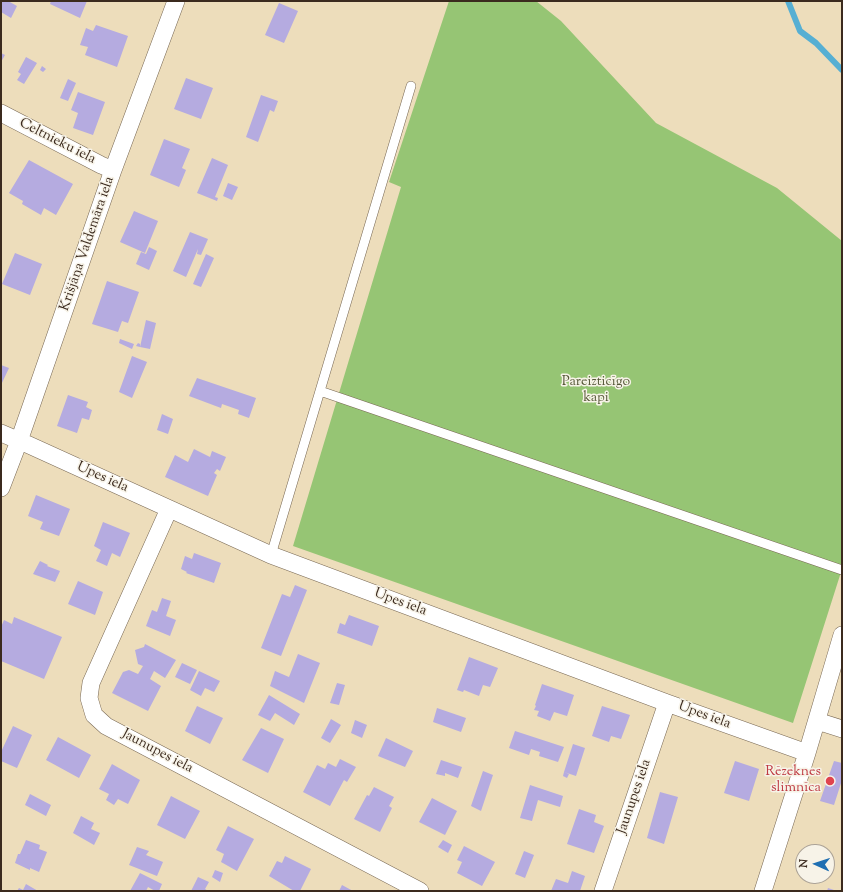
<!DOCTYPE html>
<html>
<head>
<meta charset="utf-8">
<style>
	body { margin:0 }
	#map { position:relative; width:843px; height:892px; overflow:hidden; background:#edddbb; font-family:"Sorts Mill Goudy",serif }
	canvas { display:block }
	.frame { position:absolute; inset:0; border:2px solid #3b2a1e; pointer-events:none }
	.north { position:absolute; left:795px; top:844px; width:40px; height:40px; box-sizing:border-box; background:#f7f3e8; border:1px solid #aca397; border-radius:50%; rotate:273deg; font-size:11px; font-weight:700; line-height:16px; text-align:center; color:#3b2a1e }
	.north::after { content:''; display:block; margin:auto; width:14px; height:18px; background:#1f6fb2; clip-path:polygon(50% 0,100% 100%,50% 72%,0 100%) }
</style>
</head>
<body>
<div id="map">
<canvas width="843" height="892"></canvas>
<div class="frame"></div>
<div class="north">N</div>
</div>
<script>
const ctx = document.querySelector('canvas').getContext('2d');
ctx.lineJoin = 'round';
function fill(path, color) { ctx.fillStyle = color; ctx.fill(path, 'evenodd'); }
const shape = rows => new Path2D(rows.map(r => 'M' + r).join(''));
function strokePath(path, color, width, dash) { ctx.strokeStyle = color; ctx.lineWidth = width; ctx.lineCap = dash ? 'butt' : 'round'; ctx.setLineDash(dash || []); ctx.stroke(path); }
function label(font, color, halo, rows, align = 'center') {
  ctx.font = font + ' "Sorts Mill Goudy",serif'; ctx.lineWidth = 3; ctx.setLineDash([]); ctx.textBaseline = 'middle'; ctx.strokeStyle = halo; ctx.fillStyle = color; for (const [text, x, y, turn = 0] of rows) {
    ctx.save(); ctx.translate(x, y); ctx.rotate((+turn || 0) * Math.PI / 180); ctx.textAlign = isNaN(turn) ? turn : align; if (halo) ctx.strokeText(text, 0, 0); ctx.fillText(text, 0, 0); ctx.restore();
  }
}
fill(shape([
	[449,1,536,1,561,21,656,123,777,188,842,241,842,569,793,723,293,546,401,187,389,182]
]), '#96c574');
strokePath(shape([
	[788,1,800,31,816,43,842,70]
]), '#56afd3', 6);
fill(shape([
	[1,1,8,1,17,6,11,18,1,12],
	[51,1,87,1,80,18,50,4],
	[279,3,298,11,284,43,265,35],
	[96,25,128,36,117,67,85,55,88,47,80,45,86,28,93,31],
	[1,53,5,55,1,62],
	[26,57,37,63,24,84,17,80,21,74,18,72],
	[42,66,46,69,43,72,40,70],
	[186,78,213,88,201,119,174,109],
	[68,79,76,83,68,101,60,98],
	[78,92,105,102,93,135,73,128,78,113,71,110],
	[261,95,278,101,274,112,270,110,258,142,246,137],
	[164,139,190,149,182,168,186,170,179,187,150,175],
	[212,158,228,165,215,197,218,198,217,201,197,193],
	[29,160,73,184,56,215,44,208,41,215,22,204,23,201,9,193],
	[228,183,238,187,232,200,223,196],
	[134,211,158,221,145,253,120,242],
	[190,232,208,239,201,255,197,254,198,249,186,277,173,271],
	[149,247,157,251,149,270,136,264,141,252,146,254],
	[15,253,42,264,30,295,2,284],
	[206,254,214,258,201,287,193,284],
	[107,281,139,292,128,323,122,321,118,332,92,324],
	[146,320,156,323,150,349,140,347,136,346,138,343,140,344,140,347],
	[120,339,134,344,132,349,119,343],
	[132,356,147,362,132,398,119,392],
	[1,365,9,368,1,385],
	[197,378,256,398,249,418,238,414,239,410,222,404,221,408,189,396],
	[68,395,88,402,86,407,92,410,89,420,82,418,77,433,57,426],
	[162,414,173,419,168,434,157,430],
	[194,449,210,457,212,451,226,457,220,471,217,469,214,473,217,475,208,496,165,477,175,455,188,462],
	[36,495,70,509,59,536,40,529,43,522,28,516],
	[103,522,130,533,120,557,112,553,107,566,96,561,101,550,94,546],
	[194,553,221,563,214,583,186,573,187,572,181,569,185,556,192,559],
	[40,561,48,565,47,566,60,571,55,582,33,574],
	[78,581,103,592,95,615,68,604],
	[295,585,307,590,281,656,261,648,282,594,290,597],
	[162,598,171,601,166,616,176,620,170,636,146,626,152,610,157,612],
	[349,615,379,626,372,646,337,633,340,623,345,625],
	[14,617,62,637,44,679,1,661,1,627,4,620,12,624],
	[145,644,176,660,165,678,154,671,150,679,161,686,148,711,112,693,123,672,129,670,138,674,143,666,138,664,135,650,144,647],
	[298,654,320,663,304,703,270,686,275,671,289,677],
	[469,657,498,668,490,687,483,685,479,696,464,690,463,692,457,690],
	[182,663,197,670,190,684,175,677],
	[199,671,220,681,214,692,205,688,201,696,190,690],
	[337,683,345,685,339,705,330,703],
	[542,684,574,695,567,716,554,712,550,721,537,716,539,711,534,710,536,706,535,705],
	[269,695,300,714,294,725,275,713,270,721,258,715],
	[197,706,223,718,210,744,185,731],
	[602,706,630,715,621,739,611,736,609,742,592,736],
	[437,708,466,718,461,732,433,722],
	[331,719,341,725,330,743,321,738],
	[355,720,367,725,362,738,351,733],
	[13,726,32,735,17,768,1,761,1,752],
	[261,728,284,739,268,773,242,760],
	[515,731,564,747,558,762,539,756,540,752,531,749,529,755,509,748],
	[58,737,91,755,79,778,46,760],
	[386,738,413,751,405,767,378,756],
	[573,744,585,748,576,776,564,772],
	[340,759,356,767,347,782,344,780,330,806,303,792,317,765,325,769,328,763,336,767],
	[441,760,462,767,458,778,445,773,445,776,436,774],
	[735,761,759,769,749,801,724,793],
	[834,761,842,763,842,780,834,805,820,801],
	[112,764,140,780,128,804,118,799,114,805,106,800,109,794,99,789],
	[483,771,493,775,481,811,471,806],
	[564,772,569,774,567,778,563,776],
	[530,785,563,796,560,807,538,800,532,821,520,818],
	[374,787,394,797,389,806,392,808,380,832,354,819,367,795,369,796],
	[660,792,678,797,664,844,647,838],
	[30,794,51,805,46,816,25,805],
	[171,796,200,811,185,839,157,825],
	[432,798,457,811,445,835,419,822],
	[579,809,596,815,594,822,604,826,594,853,567,844],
	[81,816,94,823,91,829,100,833,94,845,73,833],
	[228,826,254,839,237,871,221,862,224,854,216,850],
	[26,840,40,845,39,849,47,852,39,872,30,868,30,870,15,863,18,854,20,854],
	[443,840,452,845,448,853,438,847],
	[464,846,495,862,482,886,457,873,462,862,457,860],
	[137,847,149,851,146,855,163,862,157,876,129,865],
	[524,851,534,855,525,878,515,874],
	[285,856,311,869,300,891,294,891,269,876,277,861,282,863],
	[215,870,223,873,220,882,212,877],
	[572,871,585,876,580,891,551,891,556,879,568,883],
	[140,873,162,884,159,891,155,891,148,887,146,891,130,891],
	[198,877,209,882,205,889,208,891,191,891],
	[26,884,38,891,17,891,19,888,23,890],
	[342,885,353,891,339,891],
	[828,888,837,891,827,891]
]), '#b5abe0');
const service = shape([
	[320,391,842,570],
	[271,555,411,86]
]);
const minor = shape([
	[1,113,101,165,113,170],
	[1,433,29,445,271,555,667,703,807,753],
	[1,488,19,441,113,170,176,1],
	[169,509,91,683,89,698,94,715,106,726,420,891],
	[817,721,842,729],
	[603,891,667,703],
	[763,891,807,753,842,635]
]);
strokePath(service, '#796955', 10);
strokePath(minor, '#796955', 18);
strokePath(service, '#fff', 9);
strokePath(minor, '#fff', 17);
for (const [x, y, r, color] of [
	[830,781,5,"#e0444e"]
]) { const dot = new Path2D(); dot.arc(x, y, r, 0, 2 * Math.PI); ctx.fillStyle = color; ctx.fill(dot); strokePath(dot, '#f7f3e8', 1.5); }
label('14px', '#3b2a1e', '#f7f3e8', [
	["Celtnieku iela",57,142,27],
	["Krišjāņa Valdemāra iela",88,244,-71],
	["Upes iela",102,478,24],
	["Upes iela",400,603,20],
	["Upes iela",704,716,20],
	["Jaunupes iela",157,752,28],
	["Jaunupes iela",635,797,-71]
]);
label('14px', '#565838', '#f7f3e8', [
	["Pareizticīgo",596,383],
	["kapi",596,399]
]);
label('14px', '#be3a42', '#f7f3e8', [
	["Rēzeknes",821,773],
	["slimnīca",821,789]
], 'right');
</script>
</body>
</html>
